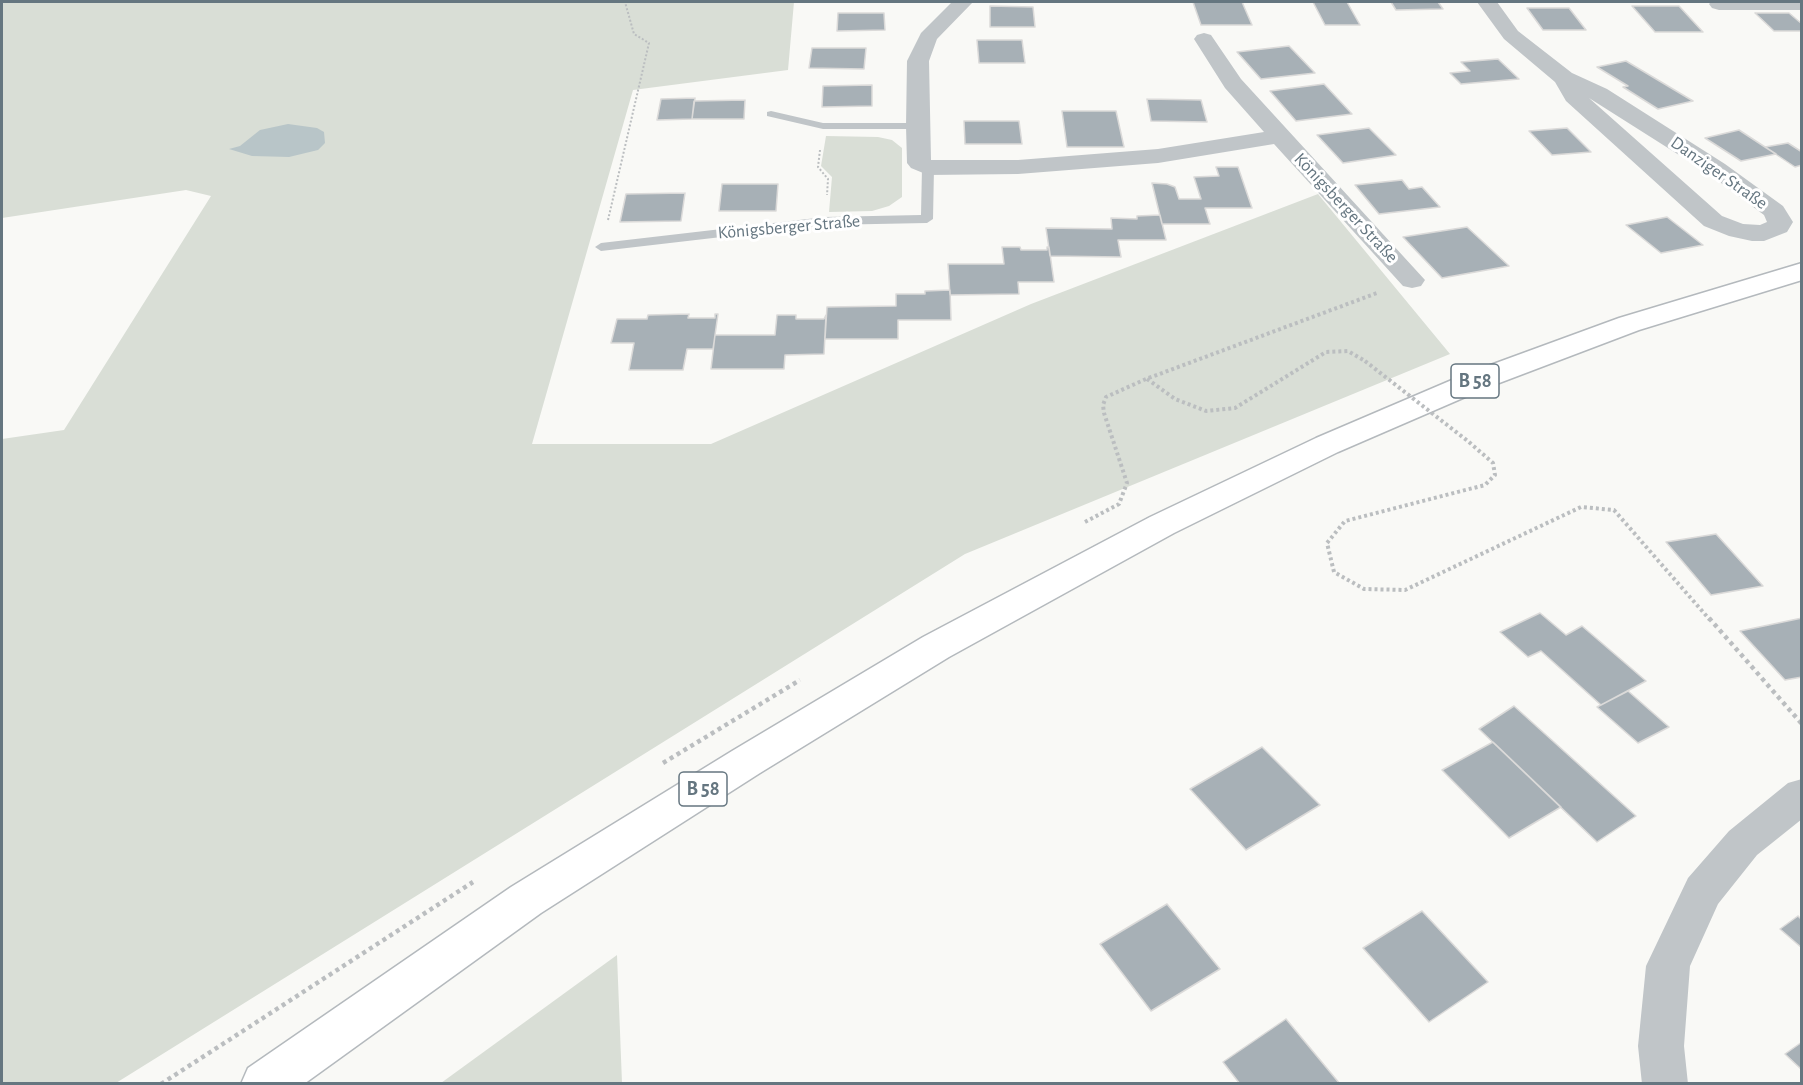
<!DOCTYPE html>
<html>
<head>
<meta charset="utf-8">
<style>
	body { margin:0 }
	#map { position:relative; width:1803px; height:1085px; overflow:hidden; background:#f9f9f6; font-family:"Alegreya Sans",sans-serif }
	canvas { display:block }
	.frame { position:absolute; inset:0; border:3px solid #657680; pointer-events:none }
</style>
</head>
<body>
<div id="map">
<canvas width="1803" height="1085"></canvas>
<div class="frame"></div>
</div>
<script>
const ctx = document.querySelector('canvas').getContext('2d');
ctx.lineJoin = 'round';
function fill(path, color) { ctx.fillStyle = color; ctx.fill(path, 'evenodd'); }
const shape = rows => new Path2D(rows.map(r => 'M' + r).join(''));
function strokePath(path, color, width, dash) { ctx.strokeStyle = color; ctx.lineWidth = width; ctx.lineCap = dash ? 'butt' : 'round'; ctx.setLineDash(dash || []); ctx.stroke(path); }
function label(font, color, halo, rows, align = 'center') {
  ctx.font = font + ' "Alegreya Sans",sans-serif'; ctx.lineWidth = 6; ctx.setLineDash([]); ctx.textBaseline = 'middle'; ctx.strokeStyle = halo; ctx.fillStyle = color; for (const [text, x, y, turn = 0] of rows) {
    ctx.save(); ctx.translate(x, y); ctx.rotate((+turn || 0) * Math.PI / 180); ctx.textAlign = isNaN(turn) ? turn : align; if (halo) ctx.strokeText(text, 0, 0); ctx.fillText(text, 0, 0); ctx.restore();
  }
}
fill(shape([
	[2,2,794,2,788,70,633,90,532,444,711,444,1031,304,1318,194,1450,354,965,554,116,1083,2,1083,2,439,64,430,211,196,186,190,2,218],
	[826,136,878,137,892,140,902,148,902,197,889,206,872,211,829,212,832,177,821,166],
	[617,955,622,1083,441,1083]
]), '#d9ded6');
fill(shape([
	[288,124,317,128,324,132,325,143,318,150,289,157,252,156,229,149,240,146,260,130]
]), '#b8c5c8');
const building = shape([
	[1193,2,1242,2,1252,25,1201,25,1193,2],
	[1313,2,1347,2,1360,25,1325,25,1313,2],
	[1391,2,1438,2,1443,9,1396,10,1391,2],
	[990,6,1033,7,1035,27,990,27,990,6],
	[1632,6,1679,6,1703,32,1655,32,1632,6],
	[1527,8,1569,8,1586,30,1543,30,1527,8],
	[838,13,884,13,885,30,837,31,838,13],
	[1755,13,1789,13,1802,24,1802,31,1774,31,1755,13],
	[977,40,1022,40,1025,63,979,63,977,40],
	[1289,46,1315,73,1261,79,1237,52,1289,46],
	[812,48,866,48,864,69,809,68,812,48],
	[1498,59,1519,79,1461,84,1450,73,1470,71,1461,62,1498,59],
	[1626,61,1693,101,1658,109,1623,87,1628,86,1597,67,1626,61],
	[1324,84,1352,114,1296,121,1270,91,1324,84],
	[872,85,872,106,822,107,823,86,872,85],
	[695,98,692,119,657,120,661,99,695,98],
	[1147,99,1201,100,1207,122,1151,121,1147,99],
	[745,100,744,119,692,119,694,101,745,100],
	[1062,111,1116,111,1124,147,1067,147,1062,111],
	[964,121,1019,121,1022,144,965,144,964,121],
	[1369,128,1396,155,1343,163,1317,135,1369,128],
	[1567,128,1591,152,1552,155,1529,131,1567,128],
	[1739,130,1765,147,1776,154,1741,161,1705,138,1739,130],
	[1788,143,1802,152,1802,165,1795,167,1765,147,1788,143],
	[1216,167,1238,167,1252,208,1205,208,1210,224,1162,224,1152,183,1167,184,1175,187,1179,199,1201,199,1194,177,1219,176,1216,167],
	[1402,180,1409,189,1422,187,1440,207,1379,214,1355,185,1402,180],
	[722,184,778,184,776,211,719,211,722,184],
	[685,193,681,221,620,222,626,194,685,193],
	[1160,215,1166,240,1118,240,1121,257,1050,256,1046,228,1112,229,1111,218,1137,219,1137,216,1160,215],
	[1667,217,1703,245,1661,253,1626,225,1667,217],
	[1467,227,1509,266,1442,278,1403,237,1467,227],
	[1002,247,1020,247,1021,250,1047,250,1047,247,1049,247,1054,282,1018,282,1019,294,950,295,948,264,1004,264,1002,247],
	[950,290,951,320,898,320,898,339,825,339,827,307,896,306,896,294,925,294,925,291,950,290],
	[689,314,688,318,715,318,715,314,718,314,713,349,687,349,683,370,629,370,634,343,611,343,617,319,647,319,648,315,689,314],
	[777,315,796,315,796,319,824,319,826,315,824,354,785,355,784,369,711,369,715,335,775,335,777,315],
	[1716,534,1763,586,1711,595,1666,542,1716,534],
	[1540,613,1566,635,1582,626,1646,681,1601,705,1541,651,1528,657,1500,632,1540,613],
	[1802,618,1802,677,1785,680,1740,631,1802,618],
	[1628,691,1669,727,1638,743,1597,707,1628,691],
	[1514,706,1636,816,1597,842,1479,729,1514,706],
	[1493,742,1561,807,1509,838,1442,770,1493,742],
	[1262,747,1320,805,1246,850,1190,789,1262,747],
	[1167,904,1220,969,1151,1011,1100,944,1167,904],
	[1422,911,1488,982,1429,1022,1363,948,1422,911],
	[1798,916,1802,920,1802,948,1780,929,1798,916],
	[1286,1019,1340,1084,1240,1084,1223,1062,1286,1019],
	[1802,1042,1802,1070,1785,1054,1802,1042]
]);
fill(building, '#a7b0b6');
strokePath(building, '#dbdad9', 1.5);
const primary = shape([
	[1802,263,1802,280,1639,330,1486,388,1338,452,1174,533,949,657,760,773,541,913,304,1084,241,1084,248,1068,511,887,732,751,923,637,1150,517,1316,438,1466,374,1619,318,1802,263]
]);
strokePath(primary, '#b4b9bd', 3);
strokePath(shape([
	[820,150,818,167,828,179,827,195],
	[608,220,649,43,634,34,625,2]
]), '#bbbec0', 2, [2, 2]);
strokePath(shape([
	[1147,379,1175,399,1206,411,1235,408,1326,352,1348,351,1365,361],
	[1469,442,1493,463,1495,475,1485,485,1345,521,1327,543,1334,572,1364,589,1405,590,1581,507,1614,510,1710,620],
	[1085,522,1119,504,1127,483,1104,413,1103,405,1106,397,1146,379,1377,293]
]), '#bbbec0', 4, [3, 3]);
strokePath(shape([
	[1709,618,1802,724],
	[663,763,800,680],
	[161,1084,473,882]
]), '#bbbec0', 4.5, [4, 4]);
fill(shape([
	[771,111,823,123,917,123,923,126,917,129,823,129,767,116,767,112,771,111],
	[928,164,934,168,933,219,927,223,825,225,601,251,595,247,601,243,825,217,921,215,922,168,928,164]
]), '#c0c5c8');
fill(shape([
	[952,2,973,2,937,39,929,61,931,160,1018,160,1158,149,1264,132,1225,88,1194,39,1197,35,1204,33,1211,35,1241,79,1425,280,1421,286,1412,288,1403,286,1274,144,1158,163,1018,174,928,175,911,168,907,163,906,126,907,61,921,33,952,2],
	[1477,2,1497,2,1518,31,1572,73,1607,89,1725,164,1783,206,1793,222,1787,232,1764,241,1752,241,1729,236,1704,226,1566,101,1555,82,1504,39,1477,2],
	[1589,98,1709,174,1764,215,1767,222,1760,225,1743,224,1722,216,1589,98],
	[1711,2,1802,2,1802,10,1719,10,1712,8,1709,4,1711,2],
	[1802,779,1802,819,1757,855,1718,904,1690,966,1684,1046,1688,1084,1642,1084,1638,1046,1646,966,1688,878,1729,831,1788,783,1802,779]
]), '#c0c5c8');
fill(primary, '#fff');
strokePath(shape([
	[1365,361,1469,442]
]), '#bbbec0', 4, [3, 3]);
label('18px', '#657680', '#fff', [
	["Danziger Straße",1719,173,35],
	["Königsberger Straße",1346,208,47],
	["Königsberger Straße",789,227,-5]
]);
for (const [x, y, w] of [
	[1475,381,48],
	[703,789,48]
]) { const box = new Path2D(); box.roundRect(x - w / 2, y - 17, w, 34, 4.5); ctx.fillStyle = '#fff'; ctx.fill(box); strokePath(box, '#657680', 1.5); }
label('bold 20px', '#657680', null, [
	["B 58",1475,381],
	["B 58",703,789]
]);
</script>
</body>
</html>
